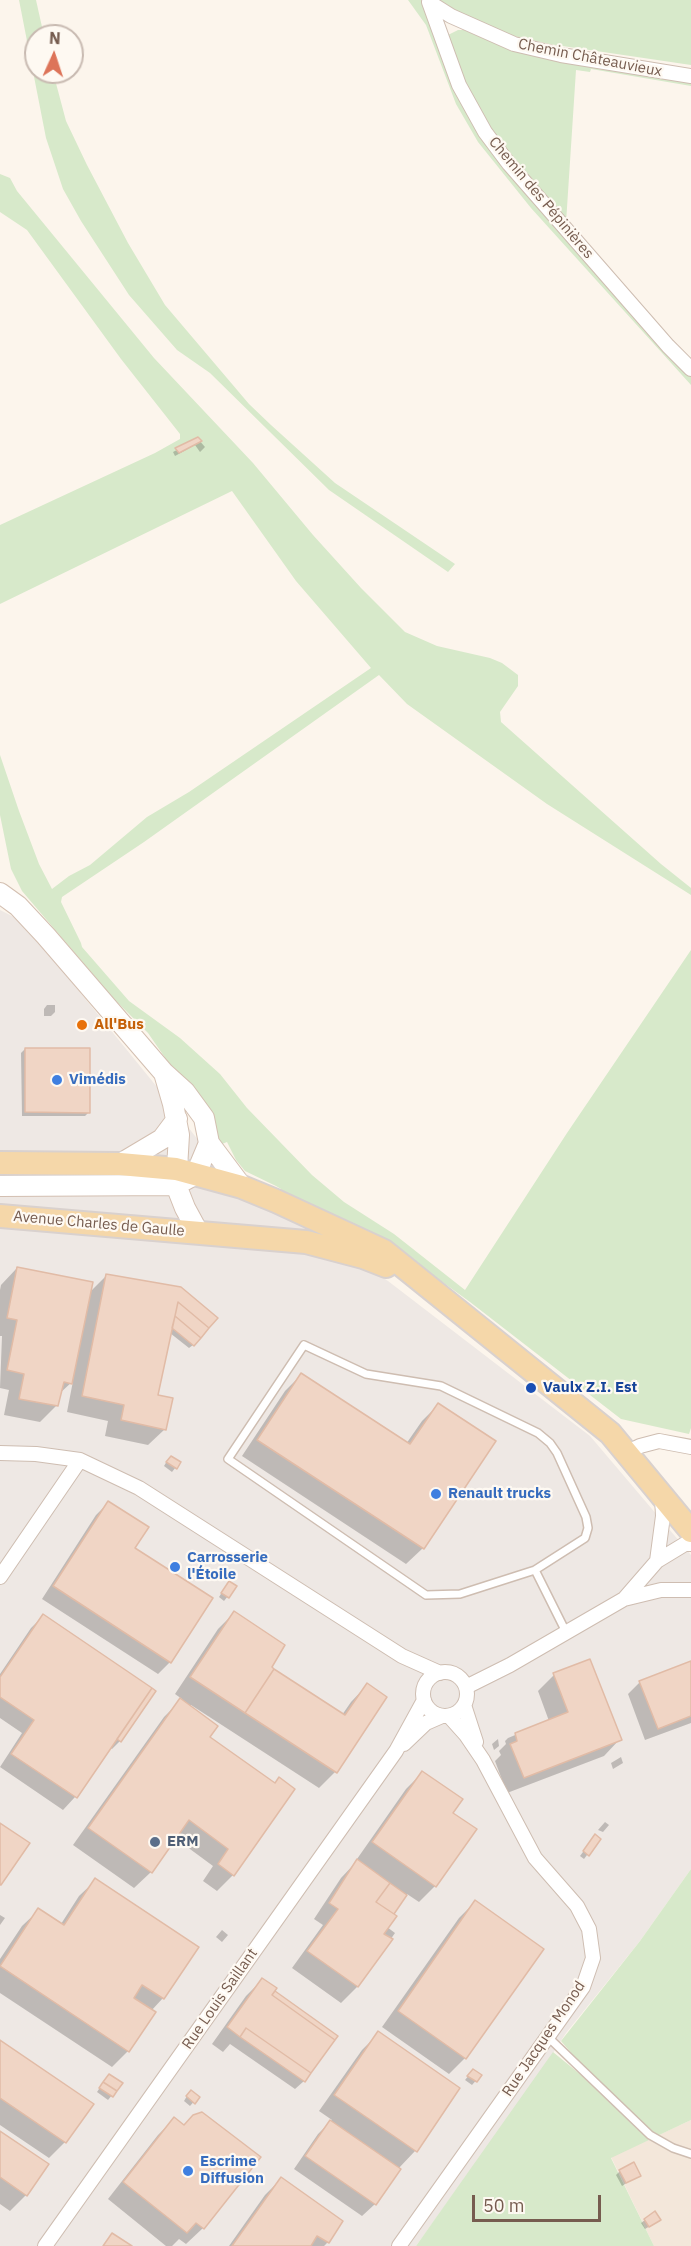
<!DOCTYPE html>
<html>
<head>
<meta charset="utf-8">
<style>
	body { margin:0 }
	#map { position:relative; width:691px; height:2246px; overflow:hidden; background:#fcf5ec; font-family:"IBM Plex Sans",sans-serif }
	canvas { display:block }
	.north { position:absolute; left:24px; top:24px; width:60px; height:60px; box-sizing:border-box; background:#fef9f2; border:2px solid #c8bab1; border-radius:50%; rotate:3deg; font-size:16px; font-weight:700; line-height:24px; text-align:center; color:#765c4f }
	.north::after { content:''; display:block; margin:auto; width:21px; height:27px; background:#dd7459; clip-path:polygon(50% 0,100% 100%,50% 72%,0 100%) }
	.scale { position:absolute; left:472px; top:2195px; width:129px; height:27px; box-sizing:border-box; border:3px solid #765c4f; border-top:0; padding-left:8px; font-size:18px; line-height:21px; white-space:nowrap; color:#765c4f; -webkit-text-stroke:4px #fef9f2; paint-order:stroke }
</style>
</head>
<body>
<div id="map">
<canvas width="691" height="2246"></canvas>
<div class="north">N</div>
<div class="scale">50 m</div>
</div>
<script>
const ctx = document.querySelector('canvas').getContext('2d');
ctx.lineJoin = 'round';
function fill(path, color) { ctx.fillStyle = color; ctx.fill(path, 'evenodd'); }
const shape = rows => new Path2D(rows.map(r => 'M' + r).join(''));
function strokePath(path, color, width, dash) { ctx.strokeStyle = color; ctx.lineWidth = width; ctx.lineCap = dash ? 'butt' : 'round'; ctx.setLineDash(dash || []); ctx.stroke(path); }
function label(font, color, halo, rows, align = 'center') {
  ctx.font = font + ' "IBM Plex Sans",sans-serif'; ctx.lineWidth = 4.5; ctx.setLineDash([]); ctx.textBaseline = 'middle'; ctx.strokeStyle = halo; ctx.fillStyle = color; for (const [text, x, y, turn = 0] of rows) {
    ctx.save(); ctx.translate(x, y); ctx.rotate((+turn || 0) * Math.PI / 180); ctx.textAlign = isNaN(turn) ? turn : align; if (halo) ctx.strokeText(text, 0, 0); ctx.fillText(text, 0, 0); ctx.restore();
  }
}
fill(shape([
	[691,2120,691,2246,654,2246,611,2157]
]), '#f3e7da');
fill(shape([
	[0,910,22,921,157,1087,226,1176,388,1281,590,1436,691,1555,691,1869,640,1941,566,2033,531,2087,416,2246,0,2246]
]), '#eee8e4');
fill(shape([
	[19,0,36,0,44,36,36,36,36,72,53,72,66,121,87,165,128,243,165,305,249,404,271,425,335,483,455,564,448,572,329,490,210,373,177,350,129,295,81,221,63,189,46,138],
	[408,0,421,0,430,15,460,98,691,374,691,385,531,208,478,142,456,104,426,25],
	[440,0,691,0,691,65,549,44,497,32,463,15],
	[458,30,464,30,501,46,535,56,691,81,691,86,591,69,590,72,576,70,566,223,498,143,466,87,448,35],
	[0,174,10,178,17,191,154,358,253,463,313,535,361,588,405,632,437,646,490,658,502,663,518,675,518,686,500,712,501,722,661,864,691,888,691,895,547,804,407,704,379,675,144,842,62,897,61,902,81,943,82,947,129,1001,180,1038,220,1074,247,1108,312,1175,344,1202,394,1234,465,1290,567,1133,691,950,691,1428,689,1434,621,1419,470,1302,386,1241,339,1217,280,1192,281,1189,276,1186,245,1171,236,1160,227,1142,222,1144,220,1142,217,1133,148,1033,114,999,22,891,11,869,0,815,0,755,19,811,39,864,52,889,69,876,90,865,147,817,189,792,371,668,296,581,232,491,0,604,0,525,155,453,180,439,180,434,121,359,27,230,0,212],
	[691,1869,691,2120,657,2136,579,2062,561,2041,640,1941],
	[553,2052,581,2075,649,2140,611,2158,654,2246,416,2246]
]), '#d7e9ca');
fill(shape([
	[198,439,205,447,200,452,195,445,175,456,173,452],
	[47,1005,55,1005,55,1012,51,1016,44,1016,44,1009],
	[25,1049,88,1113,85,1116,22,1116,21,1053],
	[17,1268,89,1293,107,1275,179,1288,193,1345,189,1348,170,1333,156,1396,165,1429,148,1445,105,1436,108,1421,67,1412,73,1381,59,1394,57,1405,40,1422,4,1415,9,1390,0,1388,2,1336,0,1336,0,1290,1,1285],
	[301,1375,406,1444,422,1421,438,1405,423,1548,406,1564,242,1456,285,1391],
	[167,1461,179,1463,172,1472,164,1466],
	[108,1503,133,1549,170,1662,158,1674,42,1599,96,1515],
	[226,1586,235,1587,224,1601,219,1597],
	[234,1613,270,1668,342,1715,351,1702,367,1685,335,1772,319,1788,191,1705,190,1707,208,1737,233,1875,217,1891,203,1881,213,1866,175,1838,151,1872,134,1888,73,1845,164,1717,182,1699,175,1694,218,1629],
	[43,1616,120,1741,112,1749,109,1747,75,1797,63,1810,0,1767,22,1733,0,1718,0,1674,31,1628],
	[691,1662,691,1723,645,1740,628,1694,640,1682],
	[554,1675,620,1739,604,1756,507,1793,495,1761,501,1755,499,1751,506,1744,505,1741,508,1738,549,1721,538,1691],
	[498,1739,499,1746,494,1750,492,1744],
	[621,1757,623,1763,613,1769,611,1763],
	[422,1773,451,1814,435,1886,419,1902,407,1894,392,1914,387,1927,395,1933,357,1987,341,2003,292,1968,323,1925,314,1919,341,1878,358,1860,357,1859,406,1789],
	[605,1822,609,1825,603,1832,598,1830],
	[599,1839,584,1859,580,1856,592,1840],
	[96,1880,163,1998,151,2011,128,2051,112,2067,0,1993,0,1959,22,1926,39,1910,61,1924,79,1896],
	[475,1902,465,2058,449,2074,382,2027,459,1918],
	[0,1915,5,1918,0,1925],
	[222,1930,228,1935,222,1942,216,1937],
	[262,1980,304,2081,295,2089,230,2044,223,2052,212,2044,246,1996],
	[379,2033,458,2088,415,2151,398,2169,375,2204,362,2216,294,2169,318,2134,332,2120,319,2111,362,2050],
	[0,2042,65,2142,49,2158,0,2125],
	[470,2074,480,2076,472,2085,465,2080],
	[105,2080,121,2084,108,2100,97,2092],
	[187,2096,198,2097,190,2106,184,2101],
	[174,2119,203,2228,186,2244,179,2239,172,2246,166,2246,108,2199,158,2135],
	[0,2132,26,2195,10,2211,0,2204],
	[620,2171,639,2175,622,2186,616,2175],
	[281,2179,342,2222,327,2243,324,2246,229,2246,265,2195],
	[645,2220,655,2223,645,2229,641,2223]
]), '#0003');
const building = shape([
	[198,437,202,441,179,453,175,448,198,437],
	[25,1048,90,1048,90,1113,25,1112,25,1048],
	[17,1267,93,1282,72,1384,64,1382,58,1406,19,1399,24,1374,7,1370,17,1320,7,1318,17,1267],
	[106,1274,181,1287,218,1318,209,1328,178,1302,158,1395,173,1398,166,1430,121,1420,124,1405,82,1396,106,1274],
	[178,1302,209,1328,201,1338,175,1316,178,1302],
	[175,1316,201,1338,194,1346,172,1328,175,1316],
	[301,1373,410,1444,438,1403,496,1441,424,1549,257,1440,301,1373],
	[171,1456,181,1462,177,1469,166,1462,171,1456],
	[108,1501,149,1527,135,1548,213,1598,171,1663,53,1586,108,1501],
	[229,1581,237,1586,229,1598,221,1593,229,1581],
	[234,1611,285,1645,272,1667,274,1669,245,1713,190,1677,234,1611],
	[43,1614,152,1688,77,1798,11,1754,34,1720,0,1697,0,1677,43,1614],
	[590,1659,622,1740,524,1778,510,1744,517,1741,515,1733,568,1712,553,1673,590,1659],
	[691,1661,691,1716,658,1729,639,1681,691,1661],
	[274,1669,345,1715,367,1683,387,1697,337,1773,245,1713,274,1669],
	[152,1688,156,1691,121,1742,117,1739,152,1688],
	[180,1698,218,1726,210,1737,275,1783,279,1777,295,1789,234,1876,218,1864,228,1849,189,1820,152,1873,88,1828,180,1698],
	[422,1771,463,1799,453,1813,477,1829,436,1887,372,1842,422,1771],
	[0,1823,30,1843,1,1885,0,1885,0,1823],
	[595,1834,601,1839,589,1856,583,1851,595,1834],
	[357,1859,390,1883,376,1902,397,1916,384,1934,393,1939,358,1987,307,1951,338,1909,329,1903,357,1859],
	[95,1878,199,1947,164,1999,142,1985,134,1998,156,2012,129,2052,0,1966,38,1908,64,1925,95,1878],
	[390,1883,407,1895,394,1914,376,1902,390,1883],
	[475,1900,544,1949,466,2059,398,2011,475,1900],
	[262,1978,277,1988,272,1995,335,2040,311,2073,246,2028,240,2037,227,2027,262,1978],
	[275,1991,338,2036,335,2040,272,1995,275,1991],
	[246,2028,311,2073,305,2082,240,2037,246,2028],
	[378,2031,460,2088,417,2152,334,2095,378,2031],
	[0,2040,94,2104,66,2143,0,2098,0,2040],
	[473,2069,482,2075,477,2082,467,2076,473,2069],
	[109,2074,123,2083,117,2091,103,2082,109,2074],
	[103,2082,117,2091,113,2097,99,2088,103,2082],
	[191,2090,200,2097,195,2104,186,2096,191,2090],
	[202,2112,261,2157,204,2229,196,2223,187,2233,123,2182,174,2117,184,2125,193,2115,202,2112],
	[330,2120,401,2169,376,2205,305,2156,330,2120],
	[0,2131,49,2164,27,2196,0,2177,0,2131],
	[634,2162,641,2176,626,2183,619,2170,634,2162],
	[281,2177,343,2221,329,2243,317,2236,311,2246,232,2246,281,2177],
	[655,2211,661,2220,649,2227,644,2219,655,2211],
	[112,2233,132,2246,103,2246,112,2233]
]);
fill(building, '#f0d5c5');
strokePath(building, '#e1bba6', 1.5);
const lane = shape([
	[304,1345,366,1374,441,1386,538,1433,550,1443,557,1453,586,1517,588,1528,585,1538,535,1570,460,1594,426,1595,228,1459,304,1345],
	[535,1570,566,1632],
	[548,2037,650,2135,673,2148,691,2154]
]);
const street = shape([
	[429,2,459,85,485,132,509,164,558,220,668,346,691,369],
	[429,2,451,16,514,44,561,55,691,76],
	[628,1452,640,1446,659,1441,691,1447],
	[0,1453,36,1454,80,1460,139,1488,402,1656,440,1673],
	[657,1561,663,1516,662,1496],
	[0,1577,80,1460],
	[624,1599,657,1561,685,1544,691,1544],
	'423 1694a22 22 0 1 1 44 0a22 22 0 1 1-44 0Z',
	[466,1687,510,1665,624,1599,661,1590,691,1590],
	[464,1705,476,1742],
	[404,1744,426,1723,442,1716],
	[45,2246,396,1751,424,1700],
	[399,2246,583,1987,593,1958,589,1929,577,1906,535,1858,483,1760,466,1735,449,1716]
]);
const secondary = shape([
	[0,893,18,906,46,936,164,1073,185,1092,204,1118,209,1143,242,1187],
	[164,1073,173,1104,179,1135,176,1185,185,1208,198,1232],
	[120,1164,162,1139,177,1119],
	[0,1186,176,1185,196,1174,209,1143]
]);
const primary = shape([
	[0,1163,120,1164,176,1169,242,1187,276,1201,384,1251,610,1433,691,1531],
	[0,1216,306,1242,363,1257,386,1266]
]);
strokePath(lane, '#cebdb1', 10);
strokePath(street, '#cebdb1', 16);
strokePath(secondary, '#d3bfb1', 22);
strokePath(primary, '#d9d1ce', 26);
strokePath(lane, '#fff', 7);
strokePath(street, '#fff', 14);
strokePath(secondary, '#fff', 20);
strokePath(primary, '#f5d7a9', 22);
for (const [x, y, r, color] of [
	[82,1025,6,"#e8710a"],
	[57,1080,6,"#3f7fe0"],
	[531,1388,6,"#1a4fb4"],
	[436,1494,6,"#3f7fe0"],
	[175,1567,6,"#3f7fe0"],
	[155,1842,6,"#5c6f8a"],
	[188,2171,6,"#3f7fe0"]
]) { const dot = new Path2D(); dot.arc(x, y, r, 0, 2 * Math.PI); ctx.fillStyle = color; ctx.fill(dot); strokePath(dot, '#fef9f2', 2); }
label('15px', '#765c4f', '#fef9f2', [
	["Chemin Châteauvieux",590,58,11],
	["Chemin des Pépinières",541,198,50],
	["Avenue Charles de Gaulle",99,1224,5],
	["Rue Louis Saillant",220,1999,-55],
	["Rue Jacques Monod",544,2039,-56]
]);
label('bold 15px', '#c56008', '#fef9f2', [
	["All'Bus",94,1025]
], 'left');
label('bold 15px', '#366cbe', '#fef9f2', [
	["Vimédis",69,1080],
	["Renault trucks",448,1494],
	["Carrosserie",187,1558],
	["l'Étoile",187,1575],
	["Escrime",200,2162],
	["Diffusion",200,2179]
], 'left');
label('bold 15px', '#164399', '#fef9f2', [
	["Vaulx Z.I. Est",543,1388]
], 'left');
label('bold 15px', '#4e5e75', '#fef9f2', [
	["ERM",167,1842]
], 'left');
</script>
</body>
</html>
